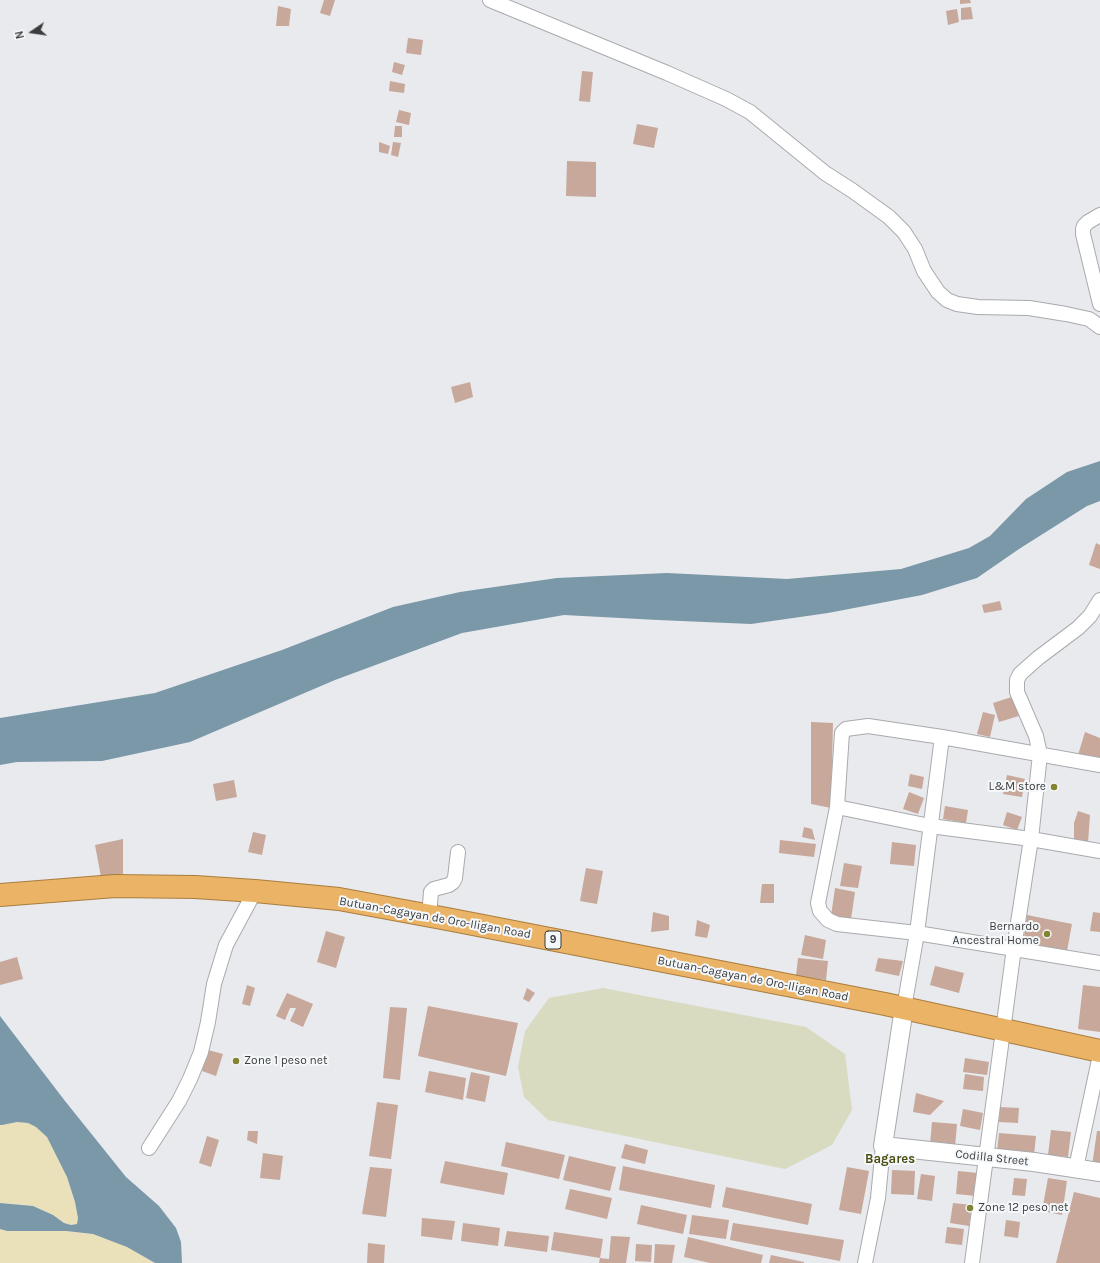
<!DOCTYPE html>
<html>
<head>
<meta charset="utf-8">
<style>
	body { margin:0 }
	#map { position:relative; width:1100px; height:1263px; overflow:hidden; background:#e8eaed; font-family:Karla,sans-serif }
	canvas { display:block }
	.north { position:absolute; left:12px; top:12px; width:40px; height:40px; -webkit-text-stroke:3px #f5f8fa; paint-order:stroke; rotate:257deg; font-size:11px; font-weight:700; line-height:16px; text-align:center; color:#3b3c3d }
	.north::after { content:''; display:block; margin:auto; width:14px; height:18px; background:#3b3c3d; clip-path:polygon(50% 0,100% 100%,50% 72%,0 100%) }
</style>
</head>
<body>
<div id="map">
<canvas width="1100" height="1263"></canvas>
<div class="north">N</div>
</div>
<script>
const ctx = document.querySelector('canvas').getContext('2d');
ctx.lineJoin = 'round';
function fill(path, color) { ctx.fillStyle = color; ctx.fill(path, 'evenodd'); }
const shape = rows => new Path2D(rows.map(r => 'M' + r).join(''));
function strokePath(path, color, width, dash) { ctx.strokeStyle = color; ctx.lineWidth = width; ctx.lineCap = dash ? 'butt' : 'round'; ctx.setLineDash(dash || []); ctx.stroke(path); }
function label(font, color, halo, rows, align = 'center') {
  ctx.font = font + ' Karla,sans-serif'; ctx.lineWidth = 4; ctx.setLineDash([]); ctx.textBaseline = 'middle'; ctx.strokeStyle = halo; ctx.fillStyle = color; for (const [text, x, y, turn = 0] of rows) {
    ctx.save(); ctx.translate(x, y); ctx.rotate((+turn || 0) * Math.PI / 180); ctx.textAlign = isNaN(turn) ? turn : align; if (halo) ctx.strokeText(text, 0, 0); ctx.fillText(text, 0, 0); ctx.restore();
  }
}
fill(shape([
	[603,988,806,1027,845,1054,852,1110,832,1145,785,1169,548,1120,524,1097,518,1067,525,1031,549,998]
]), '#d8dbbf');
fill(shape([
	[17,1122,28,1123,36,1127,47,1137,67,1177,75,1203,78,1218,77,1224,71,1225,64,1223,53,1215,33,1206,0,1203,0,1125,2,1125],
	[0,1229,7,1231,66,1231,93,1234,127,1247,155,1263,0,1263]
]), '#eae1bb');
fill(shape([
	[1100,461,1100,501,1087,506,1019,549,977,578,922,595,828,613,751,624,658,620,564,615,462,633,335,680,190,742,102,761,17,762,0,765,0,718,155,693,282,650,393,607,460,592,557,578,667,573,787,579,901,569,969,548,990,536,1026,499,1067,472],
	[0,1016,65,1101,126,1177,159,1206,176,1228,181,1242,182,1263,155,1263,127,1247,93,1234,66,1231,7,1231,0,1229,0,1203,33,1206,53,1215,64,1223,71,1225,77,1224,78,1218,75,1202,67,1177,47,1137,36,1127,28,1123,17,1122,2,1125,0,1125]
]), '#7a98a8');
fill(shape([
	[324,0,335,0,330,16,320,13],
	[960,0,970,0,971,3,960,4],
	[278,6,291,9,289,26,276,26],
	[971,7,973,19,961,20,961,8],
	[957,9,959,22,948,25,946,11],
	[408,38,423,40,421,55,406,53],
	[394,62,405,65,402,75,392,72],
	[582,71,593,72,590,102,579,101],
	[390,81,405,84,404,93,389,91],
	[399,110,411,113,409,125,396,122],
	[637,124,658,128,654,148,633,144],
	[395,126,402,126,402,137,394,137],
	[379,142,390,146,388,154,379,152],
	[393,142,401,143,398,157,391,155],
	[567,161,596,162,596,197,566,196],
	[470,382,473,397,455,403,451,387],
	[1096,543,1100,545,1100,569,1089,565],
	[1000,601,1002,610,984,613,982,605],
	[1015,696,1022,715,999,722,993,703],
	[983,712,995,715,990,737,977,734],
	[811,722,833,723,831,808,811,804],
	[1085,732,1100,738,1100,759,1078,755],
	[910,774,924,777,922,789,908,786],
	[1007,775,1025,779,1022,797,1003,794],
	[234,780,237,797,216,801,213,784],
	[909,792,924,798,918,814,903,809],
	[945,806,968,810,966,823,943,819],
	[1078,811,1090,815,1088,843,1074,839,1074,823],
	[1007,812,1022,817,1017,830,1003,825],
	[804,827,812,829,815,840,802,837],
	[253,832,266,835,262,855,248,852],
	[123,839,123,874,101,877,95,845],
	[780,840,816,844,814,857,779,853],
	[892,842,916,845,914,866,890,864],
	[844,863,862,866,858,888,840,886],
	[586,868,603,871,597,904,580,901],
	[762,884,774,884,774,903,760,903],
	[835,888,855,892,851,919,831,916],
	[653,912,669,916,669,930,651,932],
	[1093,912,1100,913,1100,932,1090,931],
	[1027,915,1072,924,1067,951,1023,945],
	[697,920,710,925,707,938,695,936],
	[326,931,345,937,336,968,317,962],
	[805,935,826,940,823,959,801,955],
	[17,957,23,979,0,985,0,962],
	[798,958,828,961,826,980,796,976],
	[878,958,903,961,899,976,875,971],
	[935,966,964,973,959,993,930,985],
	[247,985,255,988,250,1006,242,1004],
	[1083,985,1100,987,1100,1032,1078,1029],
	[527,988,535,993,529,1002,523,999],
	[287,993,313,1004,303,1027,290,1021,296,1008,290,1008,285,1020,276,1016],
	[428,1006,518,1023,506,1076,418,1056],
	[390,1007,407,1008,400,1080,383,1078],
	[208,1050,223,1054,216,1076,202,1071],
	[965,1058,989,1062,987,1075,963,1072],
	[429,1071,466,1078,463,1100,425,1092],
	[471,1072,490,1076,485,1102,466,1098],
	[965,1074,984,1077,983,1091,963,1089],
	[916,1093,944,1101,930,1115,913,1112],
	[377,1102,398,1105,391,1159,369,1156],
	[1000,1107,1019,1108,1018,1123,999,1122],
	[963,1109,983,1113,980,1130,960,1126],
	[932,1122,957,1124,955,1147,930,1145],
	[1051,1130,1071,1132,1068,1157,1048,1155],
	[248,1131,258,1131,257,1144,247,1140],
	[1097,1131,1100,1131,1100,1168,1092,1166],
	[999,1133,1036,1136,1034,1155,997,1151],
	[207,1136,219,1140,211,1167,199,1163],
	[506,1142,565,1155,559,1179,501,1166],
	[625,1144,648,1150,645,1164,621,1158],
	[263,1153,283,1156,280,1180,260,1178],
	[569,1156,616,1167,610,1191,563,1180],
	[445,1161,508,1173,504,1195,440,1183],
	[623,1166,715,1185,711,1208,619,1190],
	[370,1167,392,1169,386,1217,362,1214],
	[847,1167,869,1171,861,1214,839,1210],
	[892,1170,915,1171,914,1195,891,1194],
	[958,1171,978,1173,976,1196,956,1194],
	[921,1174,935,1176,932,1201,917,1199],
	[1014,1178,1027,1179,1025,1196,1012,1195],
	[1048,1178,1067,1181,1062,1215,1042,1211],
	[726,1187,812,1204,808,1225,722,1207],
	[570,1189,612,1198,607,1219,565,1209],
	[1074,1192,1100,1198,1100,1263,1056,1263],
	[953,1203,972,1205,969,1226,950,1223],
	[641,1205,687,1215,683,1234,637,1224],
	[692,1215,729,1220,726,1239,689,1234],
	[422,1218,455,1221,452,1240,421,1236],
	[1006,1220,1020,1222,1018,1238,1004,1236],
	[463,1223,500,1228,498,1246,461,1241],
	[733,1223,844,1240,840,1261,730,1240],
	[947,1227,964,1229,962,1245,945,1243],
	[507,1231,549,1236,547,1252,504,1246],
	[554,1232,603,1239,600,1258,551,1250],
	[611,1236,630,1237,626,1263,599,1263,600,1258,609,1259],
	[688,1237,763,1255,761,1263,710,1263,684,1257],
	[368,1243,385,1245,384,1263,367,1263],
	[636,1244,652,1245,651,1262,635,1261],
	[655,1244,675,1245,672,1263,654,1263],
	[771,1255,804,1262,804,1263,769,1263]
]), '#c7a89b');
const minor = shape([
	[490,0,667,73,726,99,750,112,825,173,853,191,889,217,904,232,915,249,924,271,938,292,947,300,957,304,978,307,1029,308,1066,314,1089,319,1100,327],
	[1100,215,1088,222,1084,226,1083,229,1083,234,1100,304],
	[1100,765,942,737,868,726,846,729,842,733,837,807,818,903,820,911,828,920,837,924,917,933,1100,963],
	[837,807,930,826,1031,839,1100,851],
	[429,916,431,892,434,889,449,885,453,882,455,878,458,852],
	[904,1008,917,933,942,737],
	[149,1148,179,1101,190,1079,201,1052,208,1022,214,984,226,945,255,891],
	[1076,1168,1100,1055],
	[865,1263,878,1198,883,1146],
	[972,1263,1014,948,1031,839,1040,754,1036,736,1017,692,1017,680,1020,674,1038,658,1078,628,1090,616,1100,600]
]);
const tertiary = shape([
	[904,1008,883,1146,1034,1162,1100,1172]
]);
const trunk = shape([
	[0,895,115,886,195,887,255,891,339,899,447,919,885,1004,1100,1051]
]);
strokePath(minor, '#a8aaad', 16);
strokePath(tertiary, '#a8aaad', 20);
strokePath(trunk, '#aa7d3e', 24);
strokePath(minor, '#fff', 14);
strokePath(tertiary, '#fff', 18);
strokePath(trunk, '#eab366', 22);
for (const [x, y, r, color] of [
	[1054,787,4,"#82842f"],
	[1047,934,4,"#82842f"],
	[236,1061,4,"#82842f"],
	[970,1208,4,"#82842f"]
]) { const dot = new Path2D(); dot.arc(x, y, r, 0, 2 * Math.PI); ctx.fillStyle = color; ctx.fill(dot); strokePath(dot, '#f5f8fa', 1.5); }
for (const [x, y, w] of [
	[553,940,16]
]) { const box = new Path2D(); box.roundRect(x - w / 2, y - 9, w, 18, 3); ctx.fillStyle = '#f5f8fa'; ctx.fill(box); strokePath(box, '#3b3c3d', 1); }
label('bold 11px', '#3b3c3d', null, [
	["9",553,940]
]);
label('12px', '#3b3c3d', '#f5f8fa', [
	["L&M store",1046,787],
	["Bernardo",1039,927],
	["Ancestral Home",1039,941],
	["Zone 1 peso net",244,1061,"left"],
	["Zone 12 peso net",978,1208,"left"]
], 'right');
label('12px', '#3b3c3d', '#f5f8fa', [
	["Butuan-Cagayan de Oro-Iligan Road",435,918,10],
	["Butuan-Cagayan de Oro-Iligan Road",753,979,11],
	["Codilla Street",992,1158,6]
]);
label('bold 13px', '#4a4c0f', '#f5f8fa', [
	["Bagares",890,1159]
]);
</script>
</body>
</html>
